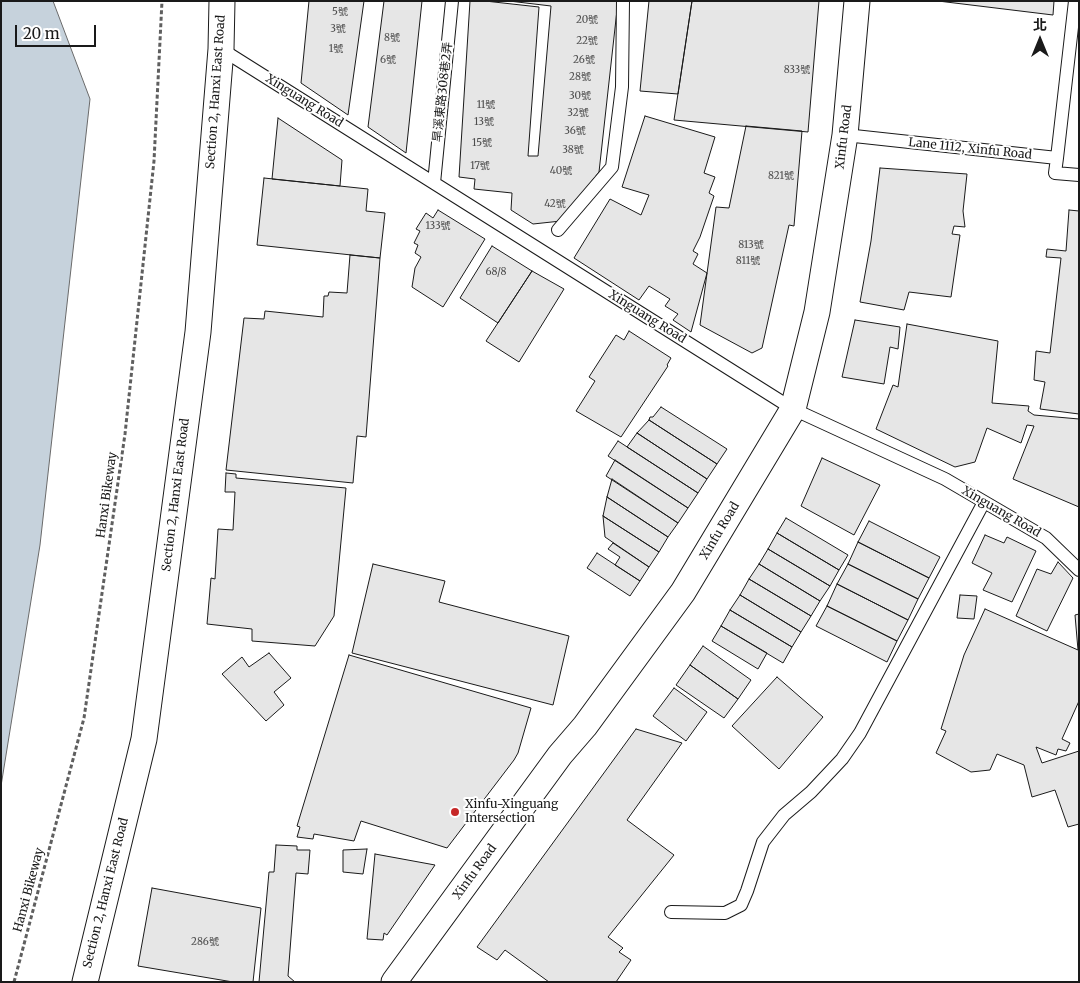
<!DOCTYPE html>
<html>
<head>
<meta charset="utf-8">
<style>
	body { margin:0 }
	#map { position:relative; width:1080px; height:983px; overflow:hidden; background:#fff; font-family:Merriweather,"Noto Sans TC",serif }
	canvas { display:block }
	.frame { position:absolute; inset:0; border:2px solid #1a1a1a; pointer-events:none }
	.north { position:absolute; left:1015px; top:15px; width:50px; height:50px; -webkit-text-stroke:4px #fff; paint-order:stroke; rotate:0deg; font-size:14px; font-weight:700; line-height:20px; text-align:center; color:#1a1a1a }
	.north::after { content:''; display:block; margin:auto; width:18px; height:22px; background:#1a1a1a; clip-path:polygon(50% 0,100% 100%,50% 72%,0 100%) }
	.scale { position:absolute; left:15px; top:25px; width:81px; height:22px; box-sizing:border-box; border:2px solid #1a1a1a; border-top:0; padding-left:6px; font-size:15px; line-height:18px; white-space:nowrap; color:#1a1a1a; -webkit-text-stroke:4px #fff; paint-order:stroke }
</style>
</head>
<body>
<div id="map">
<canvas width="1080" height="983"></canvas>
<div class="frame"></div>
<div class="north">北</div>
<div class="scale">20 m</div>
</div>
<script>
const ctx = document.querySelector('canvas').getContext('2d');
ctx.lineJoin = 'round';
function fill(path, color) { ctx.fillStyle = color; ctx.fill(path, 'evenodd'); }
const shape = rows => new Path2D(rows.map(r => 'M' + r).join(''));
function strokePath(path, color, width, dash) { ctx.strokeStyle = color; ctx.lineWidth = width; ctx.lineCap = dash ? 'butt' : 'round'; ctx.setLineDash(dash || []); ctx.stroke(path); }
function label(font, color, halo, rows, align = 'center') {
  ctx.font = font + ' Merriweather,"Noto Sans TC",serif'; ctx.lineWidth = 4; ctx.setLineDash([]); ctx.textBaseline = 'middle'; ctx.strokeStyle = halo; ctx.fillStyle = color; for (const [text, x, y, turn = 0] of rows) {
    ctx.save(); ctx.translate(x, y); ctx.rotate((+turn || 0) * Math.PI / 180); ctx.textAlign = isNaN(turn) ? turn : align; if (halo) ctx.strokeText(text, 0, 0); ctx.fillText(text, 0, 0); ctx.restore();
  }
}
const water = shape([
	[1,1,53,1,90,99,40,545,1,786,1,1]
]);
fill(water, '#c6d2dc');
strokePath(water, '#6a6a6a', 1);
const building = shape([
	[309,1,364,1,348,115,301,83,309,1],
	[384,1,422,1,406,153,368,127,384,1],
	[470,1,485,1,539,7,528,156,538,156,551,6,509,1,618,1,599,172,561,221,533,224,511,210,512,193,474,189,475,179,459,177,470,1],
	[649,1,692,1,678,94,640,91,649,1],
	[692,1,819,1,808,132,674,120,692,1],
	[938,1,1054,1,1053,15,938,1],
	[645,116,715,137,704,173,715,177,709,193,714,196,700,237,693,251,698,254,693,264,707,273,691,332,673,320,678,314,665,306,670,299,649,286,639,300,574,258,610,199,641,215,649,195,622,187,645,116],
	[278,118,342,160,340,186,272,179,278,118],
	[746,126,802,131,794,226,789,225,762,348,752,353,700,325,716,207,729,208,746,126],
	[880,168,967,174,963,211,965,227,954,226,952,234,960,235,951,297,909,292,904,310,860,302,871,241,880,168],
	[264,178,368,189,366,211,385,213,380,258,257,245,264,178],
	[438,210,485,239,443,307,412,287,415,268,421,257,415,253,418,245,414,243,420,231,416,229,426,213,433,218,438,210],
	[1069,210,1079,211,1079,414,1040,409,1045,382,1034,380,1036,351,1050,353,1061,258,1046,257,1047,249,1066,251,1069,210],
	[492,246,532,271,498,323,460,298,492,246],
	[350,255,380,258,366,437,357,436,353,483,226,470,244,318,264,319,265,311,323,317,324,296,328,296,329,292,347,293,350,255],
	[532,271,564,289,519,362,486,341,532,271],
	[855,320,900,327,898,349,890,347,884,384,842,377,855,320],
	[907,324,998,341,992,403,1029,406,1028,411,1034,415,1079,419,1079,507,1013,479,1034,426,1027,425,1021,443,987,428,975,462,955,467,876,429,893,385,898,387,907,324],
	[629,331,671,358,667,365,668,366,621,437,576,411,595,381,589,377,616,335,624,340,629,331],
	[661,407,727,449,717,464,649,420,650,417,653,417,661,407],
	[649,420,717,464,707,479,637,433,649,420],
	[637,433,707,479,698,493,627,447,637,433],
	[618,441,698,493,688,508,608,456,618,441],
	[822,458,880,485,854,535,801,506,822,458],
	[615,460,688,508,678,523,606,476,615,460],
	[226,473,236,474,236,478,346,488,334,616,315,646,252,641,252,629,207,624,211,578,215,579,218,529,233,530,235,492,225,492,226,473],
	[612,479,678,523,668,537,607,497,612,479],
	[607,497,668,537,659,552,603,516,607,497],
	[603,516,659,552,649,567,605,537,603,516],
	[786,518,848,555,839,570,777,533,786,518],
	[869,521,940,557,929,578,858,542,869,521],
	[777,533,839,570,830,586,768,549,777,533],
	[985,535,1004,543,1007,537,1036,551,1012,602,983,590,992,573,972,563,985,535],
	[858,542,929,578,918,599,848,564,858,542],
	[613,543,649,567,640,581,615,565,620,557,608,549,613,543],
	[768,549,830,586,820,601,759,564,768,549],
	[597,553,640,581,630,596,587,568,597,553],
	[1058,562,1073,578,1047,631,1016,616,1037,569,1051,574,1058,562],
	[373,564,445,581,439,602,569,636,553,705,352,653,373,564],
	[759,564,820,601,811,616,749,579,759,564],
	[848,564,918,599,908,620,837,584,848,564],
	[749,579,811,616,801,632,740,595,749,579],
	[837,584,908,620,897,641,827,606,837,584],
	[740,595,801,632,792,647,730,610,740,595],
	[960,595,977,596,974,619,957,618,960,595],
	[827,606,897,641,887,662,816,626,827,606],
	[985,609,1078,650,1075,615,1079,614,1079,701,1062,739,1070,743,1066,751,1058,749,1056,755,1036,747,1042,763,1079,751,1079,824,1068,827,1055,790,1032,797,1024,765,997,754,990,770,971,772,936,753,946,731,941,729,964,655,985,609],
	[730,610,792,647,783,663,721,626,730,610],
	[721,626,767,653,758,669,712,641,721,626],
	[703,646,751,680,738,699,690,665,703,646],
	[269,653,291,678,274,692,284,705,266,721,222,674,242,657,249,667,269,653],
	[349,655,531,708,518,753,514,760,447,848,361,821,354,841,314,834,313,839,297,837,300,827,297,826,349,655],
	[690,665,738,699,724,718,676,685,690,665],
	[777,677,823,717,779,769,732,726,777,677],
	[674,688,707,712,686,741,653,716,674,688],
	[636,729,682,743,627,820,674,855,608,937,623,948,619,952,631,960,616,982,549,982,505,950,497,960,477,947,636,729],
	[276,845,297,846,297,850,310,850,308,874,296,873,288,976,295,982,259,982,269,872,274,872,276,845],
	[367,849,363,874,343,872,343,850,367,849],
	[375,854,435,865,387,935,384,933,383,940,367,939,375,854],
	[152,888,261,908,253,982,233,982,138,966,152,888]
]);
fill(building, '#e6e6e6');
strokePath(building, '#1a1a1a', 1);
const lane = shape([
	[221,49,793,409,945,479,1046,538,1079,570],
	[845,135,1057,158,1055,173,1079,175],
	[1057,158,1075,1],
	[434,183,452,1],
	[558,230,612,167,622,87,623,1],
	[671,912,725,913,741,905,747,891,763,842,784,815,811,792,842,759,860,733,984,502]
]);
const street = shape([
	[85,982,144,739,198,332,221,49,222,1],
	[394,982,560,755,585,726,683,592,793,409,817,312,845,135,857,1]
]);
strokePath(lane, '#1a1a1a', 14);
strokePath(street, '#1a1a1a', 27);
strokePath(shape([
	[14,982,84,718,125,434,154,161,162,1]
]), '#5f5f5f', 3, [4, 2.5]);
strokePath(lane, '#fff', 12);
strokePath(street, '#fff', 25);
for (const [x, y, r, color] of [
	[455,812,5,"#c62828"]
]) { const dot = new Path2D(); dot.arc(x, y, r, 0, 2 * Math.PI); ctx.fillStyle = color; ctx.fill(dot); strokePath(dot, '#fff', 2); }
label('10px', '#4d4d4d', null, [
	["5號",340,12],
	["20號",587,20],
	["3號",338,29],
	["8號",392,38],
	["22號",587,41],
	["1號",336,49],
	["6號",388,60],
	["26號",584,60],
	["833號",797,70],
	["28號",580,77],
	["30號",580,96],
	["11號",486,105],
	["32號",578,113],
	["13號",484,122],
	["36號",575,131],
	["15號",482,143],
	["38號",573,150],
	["17號",480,166],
	["40號",561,171],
	["821號",781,176],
	["42號",555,204],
	["133號",438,226],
	["813號",751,245],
	["811號",748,261],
	["68/8",496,272],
	["286號",205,942]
]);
label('12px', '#1a1a1a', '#fff', [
	["Section 2, Hanxi East Road",216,92,-86],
	["旱溪東路308巷2弄",443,92,-84],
	["Xinguang Road",304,101,32],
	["Xinfu Road",844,137,-83],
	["Lane 1112, Xinfu Road",970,149,6],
	["Xinguang Road",647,317,32],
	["Hanxi Bikeway",107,495,-82],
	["Section 2, Hanxi East Road",176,495,-83],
	["Xinguang Road",1001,512,30],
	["Xinfu Road",720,531,-59],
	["Xinfu Road",475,872,-54],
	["Hanxi Bikeway",29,890,-75],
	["Section 2, Hanxi East Road",106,893,-76]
]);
label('12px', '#1a1a1a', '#fff', [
	["Xinfu-Xinguang",465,805],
	["Intersection",465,819]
], 'left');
</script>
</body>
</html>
